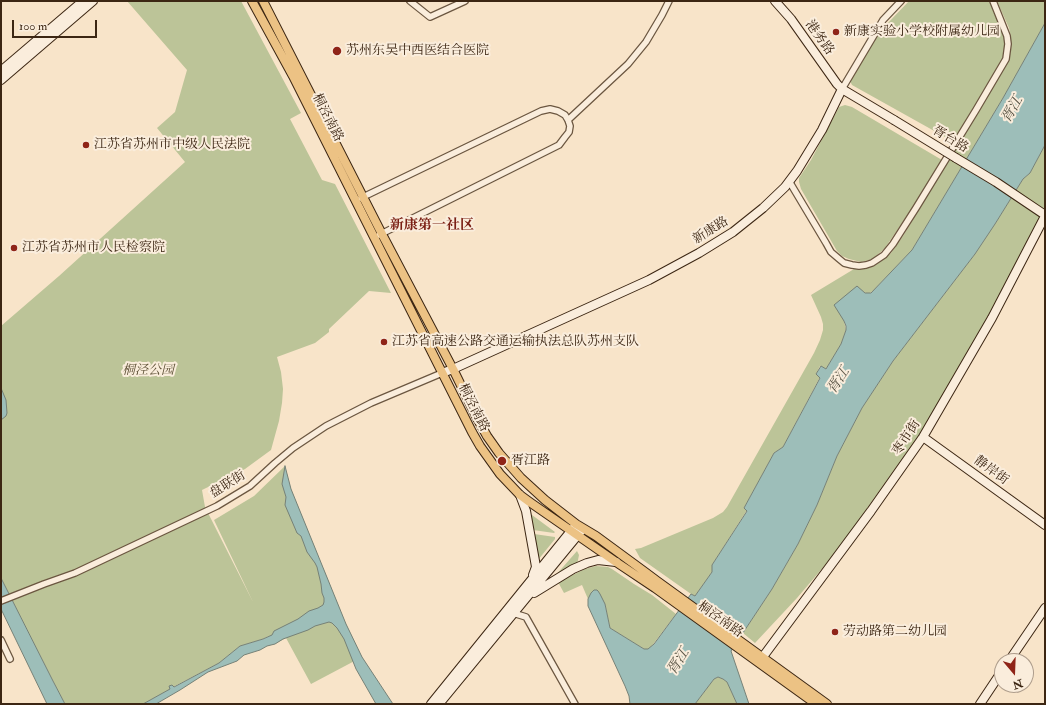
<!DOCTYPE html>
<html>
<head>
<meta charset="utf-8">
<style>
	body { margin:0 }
	#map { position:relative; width:1046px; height:705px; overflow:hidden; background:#f8e4c9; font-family:"IM FELL Double Pica",serif }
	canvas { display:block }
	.frame { position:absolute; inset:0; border:2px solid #3c2613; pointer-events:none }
	.north { position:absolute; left:994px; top:653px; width:40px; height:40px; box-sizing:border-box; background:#faeddc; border:1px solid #ae9d8c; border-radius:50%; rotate:161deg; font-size:11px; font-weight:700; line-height:16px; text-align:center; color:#3c2613 }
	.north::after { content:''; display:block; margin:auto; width:14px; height:18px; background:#8f2418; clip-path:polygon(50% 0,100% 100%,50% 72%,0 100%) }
	.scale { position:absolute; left:12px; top:20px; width:85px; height:18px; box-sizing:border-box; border:2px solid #3c2613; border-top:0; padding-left:5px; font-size:12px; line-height:14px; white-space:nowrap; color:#3c2613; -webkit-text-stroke:3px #faeddc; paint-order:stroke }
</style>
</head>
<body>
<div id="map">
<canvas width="1046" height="705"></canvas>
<div class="frame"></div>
<div class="north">N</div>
<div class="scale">100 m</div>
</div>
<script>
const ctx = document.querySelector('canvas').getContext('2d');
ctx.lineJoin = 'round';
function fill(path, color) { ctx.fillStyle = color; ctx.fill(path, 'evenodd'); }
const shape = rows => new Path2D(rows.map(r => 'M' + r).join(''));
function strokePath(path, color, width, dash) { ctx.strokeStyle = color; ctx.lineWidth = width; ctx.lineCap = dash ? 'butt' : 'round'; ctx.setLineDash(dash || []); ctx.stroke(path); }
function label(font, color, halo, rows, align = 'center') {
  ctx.font = font + ' "IM FELL Double Pica","Noto Serif SC",serif'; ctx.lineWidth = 4; ctx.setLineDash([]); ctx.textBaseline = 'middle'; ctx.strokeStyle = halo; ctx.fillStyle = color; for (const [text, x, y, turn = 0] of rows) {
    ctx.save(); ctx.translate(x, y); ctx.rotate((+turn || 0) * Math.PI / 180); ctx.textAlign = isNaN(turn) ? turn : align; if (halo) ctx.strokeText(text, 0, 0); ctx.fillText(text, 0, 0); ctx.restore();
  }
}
fill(shape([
	[127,1,241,1,301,113,290,119,322,180,335,184,391,293,369,291,329,329,329,332,315,343,277,357,281,372,283,389,282,403,279,421,271,450,245,469,202,490,205,507,253,602,214,520,254,496,285,466,291,489,346,624,362,657,311,684,286,638,275,644,269,636,263,639,240,646,219,663,173,687,172,685,169,686,171,689,143,704,65,704,53,681,1,578,1,326,59,276,185,162,157,128,175,112,187,70],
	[909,1,989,1,1004,36,1006,43,1005,53,1002,59,954,142,852,85,850,81,850,78,853,71,886,25],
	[997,1,1045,1,1045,23,1003,98,912,250,873,291,868,294,862,291,844,321,846,330,841,344,826,369,820,366,816,374,820,377,783,447,774,453,744,508,747,510,712,565,712,572,695,596,691,594,640,558,635,549,641,548,713,518,723,512,727,507,814,353,820,340,823,330,823,324,821,317,811,295,854,269,869,267,877,264,891,253,903,236,1007,64,1011,51,1011,37,1009,28],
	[845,105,852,107,942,160,917,201,885,248,873,259,861,262,849,259,842,256,837,251,801,189,799,182,799,178,811,160,837,111,839,107],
	[1045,145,1045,213,984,327,929,421,856,524,826,564,797,598,755,643,743,633,772,589,798,544,817,505,837,456,862,408,893,361,975,254,995,224,1023,179,1030,173],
	[531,515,532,515,555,532,554,533,533,530],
	[534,534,555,537,555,539,538,560],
	[577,551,579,555,577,565,556,575],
	[596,566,608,567,612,569,634,584,652,595,676,614,651,647,648,649,644,649,610,628,605,604,589,597,588,599,582,585,564,593,558,582,585,569],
	[718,677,723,679,727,682,737,704,695,704,714,679]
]), '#bcc498');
const water = shape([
	[1045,23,1045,145,1030,173,1023,179,995,224,975,254,893,361,862,408,837,456,817,505,798,544,772,589,731,651,749,704,737,704,727,682,723,679,718,677,714,679,695,704,630,704,629,696,625,686,588,606,588,599,591,593,594,590,597,590,598,591,600,594,605,604,610,628,644,649,648,649,654,644,691,594,695,596,712,572,712,565,747,511,744,508,774,453,783,447,820,378,816,374,821,366,826,369,841,344,846,330,846,326,844,321,834,305,857,286,865,293,871,293,912,250,1003,98,1045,23],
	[1,388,6,400,7,413,6,416,1,420,1,388],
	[285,466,291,489,346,624,362,657,393,704,376,704,356,669,344,639,337,628,332,623,329,622,315,626,308,630,283,639,275,644,267,646,260,650,244,655,237,661,208,672,180,690,156,704,143,704,170,689,169,686,172,685,174,687,219,663,240,646,263,639,272,635,274,631,298,619,309,611,318,608,323,605,324,602,324,598,322,593,321,584,317,567,315,563,307,552,301,536,297,533,285,505,286,497,282,484,285,466],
	[1,578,53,681,65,704,47,704,1,609,1,578]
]);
fill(water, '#9dbeb9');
strokePath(water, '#768177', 1);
const street = shape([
	[410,1,430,17,465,1],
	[842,89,883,20,901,1],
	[568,120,628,64,646,42,662,15,669,1],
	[789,181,826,243,831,252,838,258,844,263,852,265,859,266,866,265,872,263,884,255,893,244,916,208,976,110,1006,59,1008,44,1007,36,993,1],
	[361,198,541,111,550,109,558,111,565,115,568,120,570,126,569,132,565,137,559,145,379,235],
	[1,601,44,584,75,573,217,506,250,486,275,463,293,448,326,426,371,403,442,373],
	[513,613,526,617,575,704],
	[1,640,10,659]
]);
const secondary = shape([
	[775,1,791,19,837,84,842,89,894,120],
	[1,71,83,1],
	[1,80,93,1],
	[956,158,996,182,1045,215],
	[442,373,453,369,649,280,699,253,733,232,763,208,785,187,797,171,822,130,842,89],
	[923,437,1045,525],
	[520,495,526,511,535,561,536,567,533,575],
	[534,593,573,569,587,563,598,560,616,562],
	[762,658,871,511,923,437,992,318,1045,216],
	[1009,661,1045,608],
	[431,704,575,526],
	[439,704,582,530],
	[980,704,1002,671]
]);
const primary = shape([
	[252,1,293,76,472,432,480,446,500,474,520,495,531,503,616,562,655,588,816,704],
	[263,1,383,236,453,369,477,418,487,436,499,453,521,478,545,500,576,524,596,536,645,572,657,581,827,704]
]);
strokePath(street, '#6b5640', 8);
strokePath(secondary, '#3c2613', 10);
strokePath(primary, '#3c2613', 10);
strokePath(street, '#faeddc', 5.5);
strokePath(secondary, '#faeddc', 8);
strokePath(primary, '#ecc284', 8);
const secondaryBridge = shape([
	[894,120,956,158]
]);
strokePath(secondaryBridge, '#3c2613', 10, []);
strokePath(secondaryBridge, '#faeddc', 8);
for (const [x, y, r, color] of [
	[836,32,4,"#8f2418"],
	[337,51,5,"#8f2418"],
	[86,145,4,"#8f2418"],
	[14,248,4,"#8f2418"],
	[384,342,4,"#8f2418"],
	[502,461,5,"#8f2418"],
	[835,632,4,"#8f2418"]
]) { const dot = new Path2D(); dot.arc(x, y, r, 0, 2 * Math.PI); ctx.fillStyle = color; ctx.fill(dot); strokePath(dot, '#faeddc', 1.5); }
label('13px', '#3c2613', '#faeddc', [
	["新康实验小学校附属幼儿园",844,32],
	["苏州东吴中西医结合医院",346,51],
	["江苏省苏州市中级人民法院",94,145],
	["江苏省苏州市人民检察院",22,248],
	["江苏省高速公路交通运输执法总队苏州支队",392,342],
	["胥江路",511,461],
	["劳动路第二幼儿园",843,632]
], 'left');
label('13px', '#3c2613', '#faeddc', [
	["港务路",819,38,54],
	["桐泾南路",327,118,63],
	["胥台路",950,140,31],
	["新康路",711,231,-32],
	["桐泾南路",473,408,63],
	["枣市街",907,438,-57],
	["静岸街",991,471,36],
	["盘联街",228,485,-32],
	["桐泾南路",720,620,35]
]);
label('italic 13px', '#5c4e34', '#faeddc', [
	["桐泾公园",148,371]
]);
label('italic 14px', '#595445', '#faeddc', [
	["胥江",1013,110,-60],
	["胥江",839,381,-56],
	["胥江",679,662,-57]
]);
label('bold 14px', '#7a1f14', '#faeddc', [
	["新康第一社区",432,226]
]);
</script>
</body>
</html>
